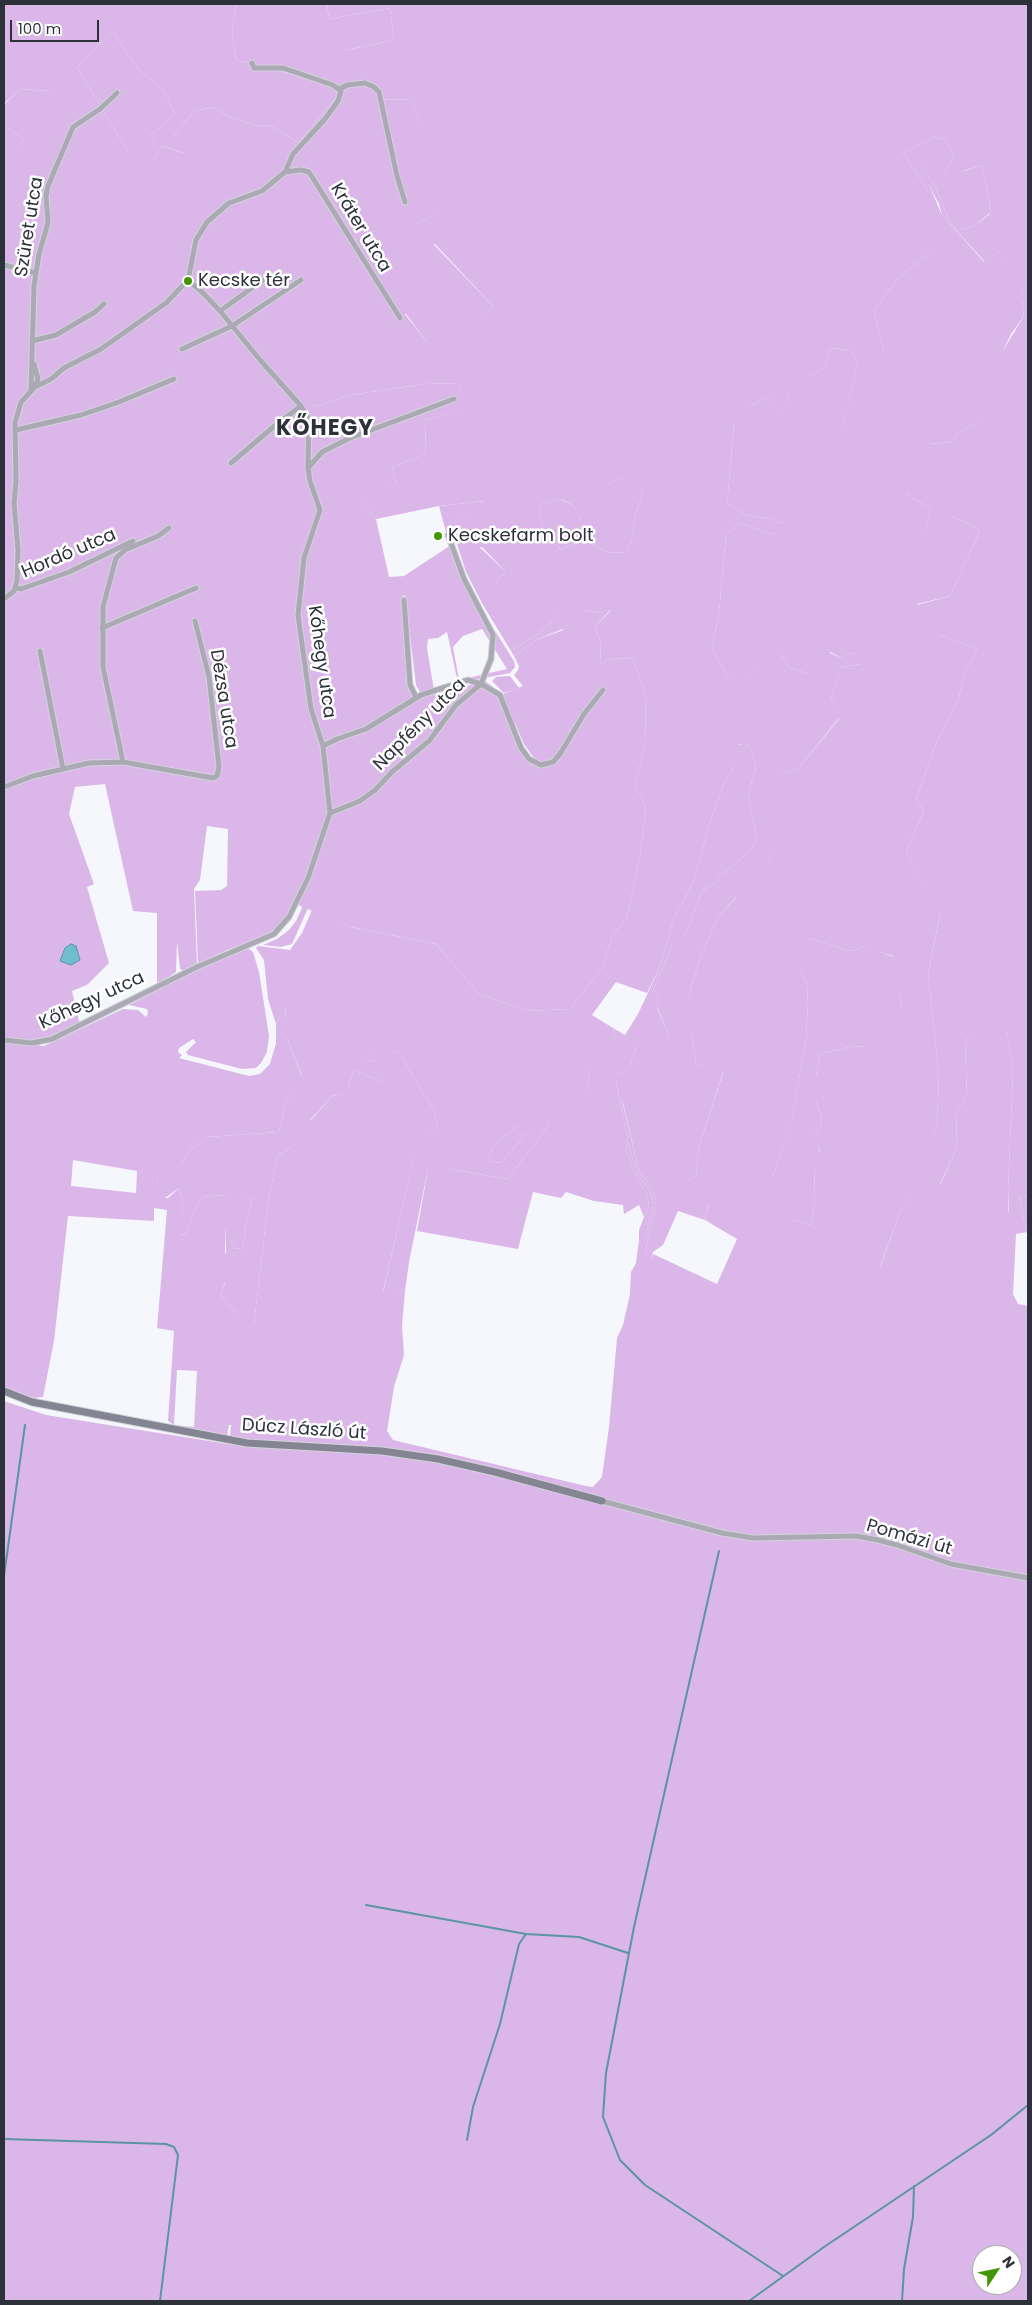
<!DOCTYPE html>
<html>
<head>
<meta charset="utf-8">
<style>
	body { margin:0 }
	#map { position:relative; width:1032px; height:2305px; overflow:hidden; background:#f5f7fc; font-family:Poppins,sans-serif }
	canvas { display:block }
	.frame { position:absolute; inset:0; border:5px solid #2d323a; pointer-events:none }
	.north { position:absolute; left:972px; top:2245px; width:50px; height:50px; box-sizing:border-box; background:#fff; border:1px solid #abadb0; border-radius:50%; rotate:56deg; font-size:14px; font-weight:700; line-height:20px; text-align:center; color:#2d323a }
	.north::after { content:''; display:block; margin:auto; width:18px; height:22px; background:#439604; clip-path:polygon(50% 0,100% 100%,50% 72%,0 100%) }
	.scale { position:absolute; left:10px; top:20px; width:89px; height:22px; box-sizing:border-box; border:2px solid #2d323a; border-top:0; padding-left:6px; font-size:15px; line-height:18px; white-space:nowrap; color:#2d323a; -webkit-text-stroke:4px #fff; paint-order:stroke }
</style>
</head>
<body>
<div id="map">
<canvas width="1032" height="2305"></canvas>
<div class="frame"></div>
<div class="north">N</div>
<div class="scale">100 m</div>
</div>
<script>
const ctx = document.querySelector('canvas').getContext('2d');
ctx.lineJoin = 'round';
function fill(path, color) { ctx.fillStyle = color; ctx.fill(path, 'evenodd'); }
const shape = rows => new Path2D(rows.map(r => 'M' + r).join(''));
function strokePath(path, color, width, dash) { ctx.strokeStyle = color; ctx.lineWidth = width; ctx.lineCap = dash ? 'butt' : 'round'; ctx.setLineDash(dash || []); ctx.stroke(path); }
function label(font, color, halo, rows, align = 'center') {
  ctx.font = font + ' Poppins,sans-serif'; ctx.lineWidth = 5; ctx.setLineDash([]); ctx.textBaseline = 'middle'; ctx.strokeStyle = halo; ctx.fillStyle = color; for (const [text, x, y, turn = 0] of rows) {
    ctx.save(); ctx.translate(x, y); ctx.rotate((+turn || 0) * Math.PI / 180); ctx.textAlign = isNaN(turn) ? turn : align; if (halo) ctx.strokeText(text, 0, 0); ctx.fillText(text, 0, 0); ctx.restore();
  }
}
fill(shape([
	[236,4,327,4,329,19,390,8,394,40,342,51,379,99,412,100,453,206,415,225,494,307,445,346,427,342,406,314,350,309,313,407,350,395,425,384,458,383,470,408,425,420,426,454,392,467,396,483,360,501,376,519,389,577,404,576,451,545,482,610,514,661,515,667,510,673,458,683,447,632,438,638,428,639,427,648,434,690,421,694,416,685,405,595,403,596,414,703,424,697,485,681,503,694,523,686,514,675,518,670,519,666,514,656,538,639,561,631,585,610,599,613,611,609,595,627,600,640,601,664,613,658,633,659,645,693,646,742,635,785,646,807,640,856,627,917,612,937,602,968,570,1009,526,1011,478,993,436,944,351,927,298,905,282,924,266,936,227,950,198,964,195,891,221,890,227,886,228,829,207,826,200,880,194,889,197,964,184,971,180,969,177,942,176,972,157,985,157,913,133,911,105,784,75,787,69,814,94,884,87,887,109,963,87,985,72,991,80,1025,51,1038,31,1041,41,1046,44,1046,123,1009,138,1010,146,1017,148,1013,147,1009,129,1005,192,972,241,950,249,949,253,952,259,972,269,1036,267,1052,261,1063,256,1068,242,1069,188,1055,186,1052,196,1042,193,1039,179,1048,178,1052,182,1055,179,1058,249,1076,260,1074,270,1064,276,1043,276,1024,285,1005,287,1038,302,1077,285,1105,279,1132,207,1137,190,1150,182,1163,158,1176,154,1198,168,1198,179,1188,183,1201,182,1235,187,1233,194,1212,202,1197,225,1195,231,1187,252,1198,246,1223,243,1248,234,1249,225,1224,225,1281,221,1296,235,1311,245,1327,254,1324,268,1203,277,1157,294,1145,310,1121,332,1096,342,1094,348,1087,354,1070,386,1083,375,1062,367,1060,373,1047,398,1051,435,1113,437,1127,417,1144,383,1292,405,1291,402,1326,404,1355,394,1387,387,1431,393,1440,586,1486,593,1487,602,1477,609,1427,617,1338,623,1325,630,1294,631,1272,636,1263,639,1240,644,1245,653,1205,650,1191,639,1177,630,1151,616,1082,616,1070,610,1069,627,1148,625,1149,637,1179,645,1190,649,1204,644,1217,639,1205,624,1214,623,1205,594,1201,566,1192,561,1198,533,1192,518,1249,417,1231,428,1169,450,1169,508,1179,548,1126,543,1122,526,1134,501,1163,487,1161,487,1157,496,1143,519,1125,535,1096,571,1081,587,1089,590,1069,615,1039,613,1028,625,1035,638,1014,659,969,674,918,693,883,710,822,724,784,732,771,737,744,750,746,756,767,748,795,757,840,751,850,719,877,716,883,702,891,688,929,678,944,672,946,653,990,659,997,657,1008,670,1037,637,1046,629,1067,619,1075,623,1105,639,1171,652,1188,656,1201,645,1254,651,1261,653,1254,717,1284,737,1239,705,1220,709,1203,681,1183,696,1176,699,1146,723,1073,696,1065,692,1036,696,1022,689,994,701,956,718,917,767,864,787,823,777,774,798,769,839,719,831,697,841,667,862,664,854,652,841,658,830,652,807,673,790,668,779,653,754,651,754,670,739,688,727,676,712,648,719,613,726,534,740,523,775,535,782,524,771,519,746,515,727,504,734,423,749,406,769,397,782,412,790,390,809,387,809,377,826,366,830,348,850,350,858,361,840,439,884,351,874,311,896,281,930,252,928,191,903,153,936,137,946,140,954,156,943,174,964,171,981,165,989,197,990,213,974,226,957,231,947,215,936,188,919,162,942,215,984,262,998,251,1021,288,1024,316,1011,334,980,398,980,420,957,435,953,442,929,444,906,493,931,509,925,531,952,517,969,523,980,531,950,596,917,604,936,624,940,635,977,649,964,675,959,697,937,741,916,799,924,811,906,851,940,914,928,973,939,1077,937,1123,928,1162,899,1215,880,1267,940,1185,956,1150,957,1110,967,1098,965,1039,1007,1029,1013,1072,1008,1190,1010,1296,1013,1294,1018,1304,1028,1306,1028,2301,4,2301,4,1401,46,1415,247,1447,358,1446,247,1440,230,1437,231,1425,229,1425,227,1436,176,1426,168,1421,174,1331,157,1328,167,1210,154,1208,154,1221,68,1216,54,1341,43,1397,33,1398,4,1387,4,199,6,199,12,161,24,139,4,126,4,105,20,89,50,91,77,122,128,152,77,67,112,31,138,69,164,90,175,114,151,135,154,140,151,163,162,146,183,153,174,134,195,111,213,107,231,118,260,126,271,125,298,143,338,95,331,85,236,60,232,30],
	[482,629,507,669,459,680,453,647,463,636],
	[515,723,524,744,536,761,528,757,513,728],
	[468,773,470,787,456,800],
	[810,938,846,950,854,951,863,947,893,956,902,1007,867,1047,853,1046,820,1054,816,1076,816,1101,822,1118,820,1127,815,1134,816,1143,820,1150,814,1165,815,1200,811,1225,793,1220,773,1176,792,1118,806,1041,808,1003,807,984,801,971],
	[73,1160,137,1171,136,1193,71,1186],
	[177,1370,197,1371,194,1427,174,1425],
	[982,2255,1012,2255,1012,2285,982,2285],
	[617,478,639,482,643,493,635,516,633,537,627,552,609,553,582,539,561,550,543,531,539,512,541,504,561,499,575,507,579,519,608,485],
	[485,501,455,524,505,571,494,585,524,606,563,594,551,622,538,634,511,651,483,605,466,572,456,541,452,534,447,536,439,506],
	[1028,1195,1028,1232,1027,1232,1019,1197]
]), '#dbb7e9');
fill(shape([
	[4,4,236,4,232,30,236,60,331,85,338,95,298,143,271,125,260,126,231,118,213,107,195,111,174,134,184,153,162,146,151,163,148,178,154,217,162,249,159,258,151,240,144,242,140,227,131,230,127,237,125,230,104,225,97,219,50,238,56,219,53,198,62,198,65,205,67,202,98,195,102,197,101,208,105,212,141,209,142,155,154,140,151,135,175,114,164,90,138,69,112,31,77,67,128,152,108,164,50,91,20,89,4,104],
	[327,4,1028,4,1028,1195,1019,1197,1027,1232,1016,1234,1013,1294,1010,1296,992,1271,991,1232,1009,1211,1008,1190,1013,1072,1007,1030,965,1039,967,1098,957,1110,956,1150,940,1184,950,1193,952,1240,893,1276,880,1268,899,1215,927,1162,937,1123,939,1077,928,973,940,915,906,851,924,811,916,799,937,741,959,697,964,675,977,649,940,635,935,624,918,622,917,605,950,596,980,531,969,523,952,517,948,533,933,543,925,531,931,509,906,493,907,471,917,441,929,444,953,442,957,435,980,420,980,398,991,359,1002,352,1024,316,1021,289,1015,287,1003,269,1005,263,998,251,985,262,942,215,939,204,919,167,918,160,936,188,947,215,957,231,974,226,990,214,989,197,981,165,948,176,943,174,954,156,946,140,936,137,903,153,928,191,940,229,930,252,896,281,874,311,884,351,872,385,839,442,858,361,850,350,830,348,826,366,809,377,809,387,805,401,790,390,782,413,769,397,749,406,747,424,734,423,727,504,746,515,771,519,782,524,785,528,775,535,740,523,726,534,719,613,712,648,727,676,739,687,754,670,754,651,763,649,779,653,790,668,807,673,821,649,841,658,854,652,866,656,862,664,841,667,831,697,839,718,798,769,778,774,788,823,767,864,774,881,752,901,736,897,718,917,701,956,689,994,697,1022,692,1036,696,1065,723,1072,699,1146,696,1176,682,1183,702,1190,704,1199,709,1202,705,1220,678,1211,663,1245,653,1252,651,1261,647,1262,645,1254,656,1201,652,1188,639,1171,618,1082,619,1075,629,1067,637,1046,650,1037,670,1037,657,1007,659,997,653,990,672,946,678,943,688,929,702,891,716,883,719,877,751,850,757,840,748,795,756,767,750,746,738,744,732,771,724,784,710,822,693,883,674,918,659,969,647,993,616,982,592,1015,613,1028,615,1039,604,1064,590,1069,587,1089,571,1082,564,1095,547,1099,535,1096,533,1109,519,1125,496,1143,487,1157,487,1161,501,1163,526,1134,543,1121,548,1126,508,1179,450,1169,428,1169,409,1262,405,1291,383,1293,417,1143,437,1127,435,1113,398,1051,373,1048,367,1060,375,1062,386,1058,392,1063,393,1075,386,1083,354,1070,348,1087,353,1096,348,1099,342,1094,332,1096,310,1120,322,1123,322,1135,319,1147,294,1145,277,1157,268,1203,254,1324,249,1329,245,1328,235,1311,221,1296,225,1282,216,1282,214,1258,226,1253,225,1222,234,1249,243,1248,246,1223,252,1198,231,1188,225,1195,202,1197,194,1212,187,1233,181,1235,183,1201,179,1188,159,1202,153,1198,158,1176,163,1168,174,1161,182,1163,190,1150,207,1137,279,1132,285,1105,302,1076,287,1038,280,1031,286,1017,285,1006,276,1024,268,999,264,960,256,948,258,946,290,950,302,933,312,910,351,927,436,944,478,993,526,1011,570,1009,602,968,612,937,627,917,640,856,646,807,635,785,646,742,645,693,633,659,613,658,601,664,600,640,595,627,611,610,599,613,585,610,575,624,538,639,514,656,511,651,538,634,551,622,562,595,544,613,524,606,502,620,493,603,494,585,505,571,482,547,462,549,454,534,455,524,484,501,439,506,376,519,359,500,396,483,392,467,426,454,425,420,469,408,458,383,425,384,350,395,313,407,278,365,349,309,339,288,369,269,427,342,445,345,494,307,435,244,422,253,415,244,415,225,452,206,412,100,379,99,368,86,348,92,335,80,342,51,394,40,390,8,329,19],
	[617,478,639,483,643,493,635,516,633,537,627,552,609,553,582,539,561,550,543,531,539,512,541,504,562,499,575,507,578,519,606,500,608,485],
	[4,126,24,139,13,161,52,179,45,209,4,199],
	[510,676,519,688,504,693,492,681,496,677],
	[458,769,469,773,475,801,456,800,433,777],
	[325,858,326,862,318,886,292,944,281,947,263,945,277,939,289,930,296,921],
	[810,938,846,950,854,951,863,947,875,950,902,960,908,968,908,979,899,990,902,1007,900,1023,895,1033,867,1047,853,1046,820,1054,816,1076,816,1101,822,1118,820,1127,815,1134,821,1157,814,1165,815,1200,811,1225,793,1220,779,1211,772,1203,773,1176,792,1117,806,1041,808,1003,807,984,801,971,800,963],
	[610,1068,616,1069,616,1082,630,1151,639,1177,650,1191,653,1205,644,1246,639,1240,639,1230,649,1204,645,1190,637,1179,625,1149,627,1147,611,1092],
	[592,1094,603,1119,620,1131,621,1141,593,1135,584,1122,585,1098],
	[902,1384,908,1388,913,1398,911,1423,919,1437,888,1429],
	[796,1417,800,1440,810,1447,806,1471,791,1498,792,1510,788,1519,781,1521,775,1535,757,1534,756,1523],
	[603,1521,610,1524,605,1556,601,1611,597,1626,592,1691,588,1703,569,1702,579,1628,585,1616,594,1541,599,1537],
	[989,1585,1005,1588,1005,1597,1019,1601,1028,1610,1028,1634,1020,1635,1013,1641,1011,1657,1016,1665,1009,1681,991,1683,977,1691,971,1679,955,1673,951,1663,953,1623,950,1601,960,1590,979,1594],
	[721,1677,733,1684,730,1715,726,1716,722,1739,698,1734,705,1687],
	[566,1715,582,1720,559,1819,565,1829,562,1847,585,1867,573,1867,554,1858,545,1862,536,1873,532,1869,535,1852,524,1844,527,1838,537,1837,546,1811,555,1747],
	[696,1745,722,1751,713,1784,690,1787],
	[588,1825,598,1833,597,1848,591,1856,582,1852,579,1839],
	[983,1842,998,1847,987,1869,988,1886,981,1931,988,1945,983,1958,971,1960,964,1952,962,1940,951,1926,940,1928,939,1938,946,1956,931,1969,915,1965,909,1952,885,1944,873,1949,863,1937,856,1915,868,1901,883,1905,896,1915,934,1909,946,1896,948,1878,956,1852,968,1843],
	[1028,2090,1028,2119,1016,2128,987,2157,951,2178,942,2178,933,2167,931,2159],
	[204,2139,215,2140,228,2144,227,2147,217,2154,197,2155,193,2148,197,2141],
	[957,2187,997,2213,996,2217,968,2201,956,2191]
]), '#dbb6e9');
const water = shape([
	[71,944,76,946,80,960,71,965,60,961,65,948,71,944]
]);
fill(water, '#6fbed0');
strokePath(water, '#5b94a3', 1);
strokePath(shape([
	[719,1551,634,1927,606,2073,603,2117,620,2160,645,2185,783,2276],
	[4,1576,25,1425],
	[366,1905,526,1934,579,1937,628,1953],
	[4,2139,166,2144,174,2147,178,2155,160,2301],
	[467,2140,473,2107,500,2024,519,1944,526,1934],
	[749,2301,824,2247,991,2135,1028,2105],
	[902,2301,904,2269,913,2217,914,2186]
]), '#5b94a3', 2);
const street = shape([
	[340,89,347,85,365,83,374,87,379,92,397,176,405,202],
	[285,172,301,170,309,172,400,318],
	[4,265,36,273],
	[220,311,270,275],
	[32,341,56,335,95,312,104,304],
	[182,349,232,326,301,280],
	[34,364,38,379,35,387],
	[31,391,34,286,39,254,48,223,46,196,48,186,73,127,100,109,117,93],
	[16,430,81,415,119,402,174,379],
	[231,463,278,423,301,406],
	[308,468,322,452,350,438,454,399],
	[16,588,21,589,69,572,133,541],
	[4,599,14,591,17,581,18,550,14,503,16,481,15,423,21,402,35,387,51,379,64,368,101,349,166,303,188,280,196,240,207,222,229,203,262,191,285,172,293,154,325,119,338,101,341,91,333,85,283,68,254,68,252,63],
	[404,600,410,685,416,697],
	[102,628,196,588],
	[40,651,63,769],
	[323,746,337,739,366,729,421,695,468,680,481,684,491,659,493,635,464,579,448,535],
	[123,762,103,667,103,607,116,558,125,550,158,536,169,528],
	[4,787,33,776,89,763,123,762,213,778,217,776,219,767,209,677,195,621],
	[330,813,360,801,375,790,393,771,429,741,456,705,481,684,500,695,521,748,529,759,541,765,553,762,560,754,584,714,603,690],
	[4,1040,32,1043,52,1039,197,967,274,934,289,917,308,878,330,813,323,746,311,709,298,615,304,558,320,510,310,481,308,468,309,419,301,406,261,361,220,311,203,293,188,280],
	[602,1501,722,1533,753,1538,856,1536,878,1540,897,1545,951,1564,1028,1578]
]);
const secondary = shape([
	[4,1391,32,1402,247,1443,382,1451,438,1459,495,1472,602,1501]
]);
strokePath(street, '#d1d4d9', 7);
strokePath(secondary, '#d1d4d9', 9);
strokePath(street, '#aaa9b4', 5);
strokePath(secondary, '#858493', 7);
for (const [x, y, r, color] of [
	[188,281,5,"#439604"],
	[438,536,5,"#439604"]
]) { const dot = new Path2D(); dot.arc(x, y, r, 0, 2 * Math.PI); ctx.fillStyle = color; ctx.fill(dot); strokePath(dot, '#fff', 2); }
label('18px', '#2d323a', '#fff', [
	["Szüret utca",30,227,-81],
	["Kráter utca",360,228,59],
	["Hordó utca",69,554,-23],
	["Kőhegy utca",321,662,82],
	["Dézsa utca",223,699,81],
	["Napfény utca",420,725,-45],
	["Kőhegy utca",92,1001,-25],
	["Dúcz László út",304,1430,4],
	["Pomázi út",909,1538,16]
]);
label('18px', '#2d323a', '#fff', [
	["Kecske tér",198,281],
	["Kecskefarm bolt",448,536]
], 'left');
ctx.letterSpacing = '1px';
label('bold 22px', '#2d323a', '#fff', [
	["KŐHEGY",325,429]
]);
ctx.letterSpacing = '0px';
</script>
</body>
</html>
